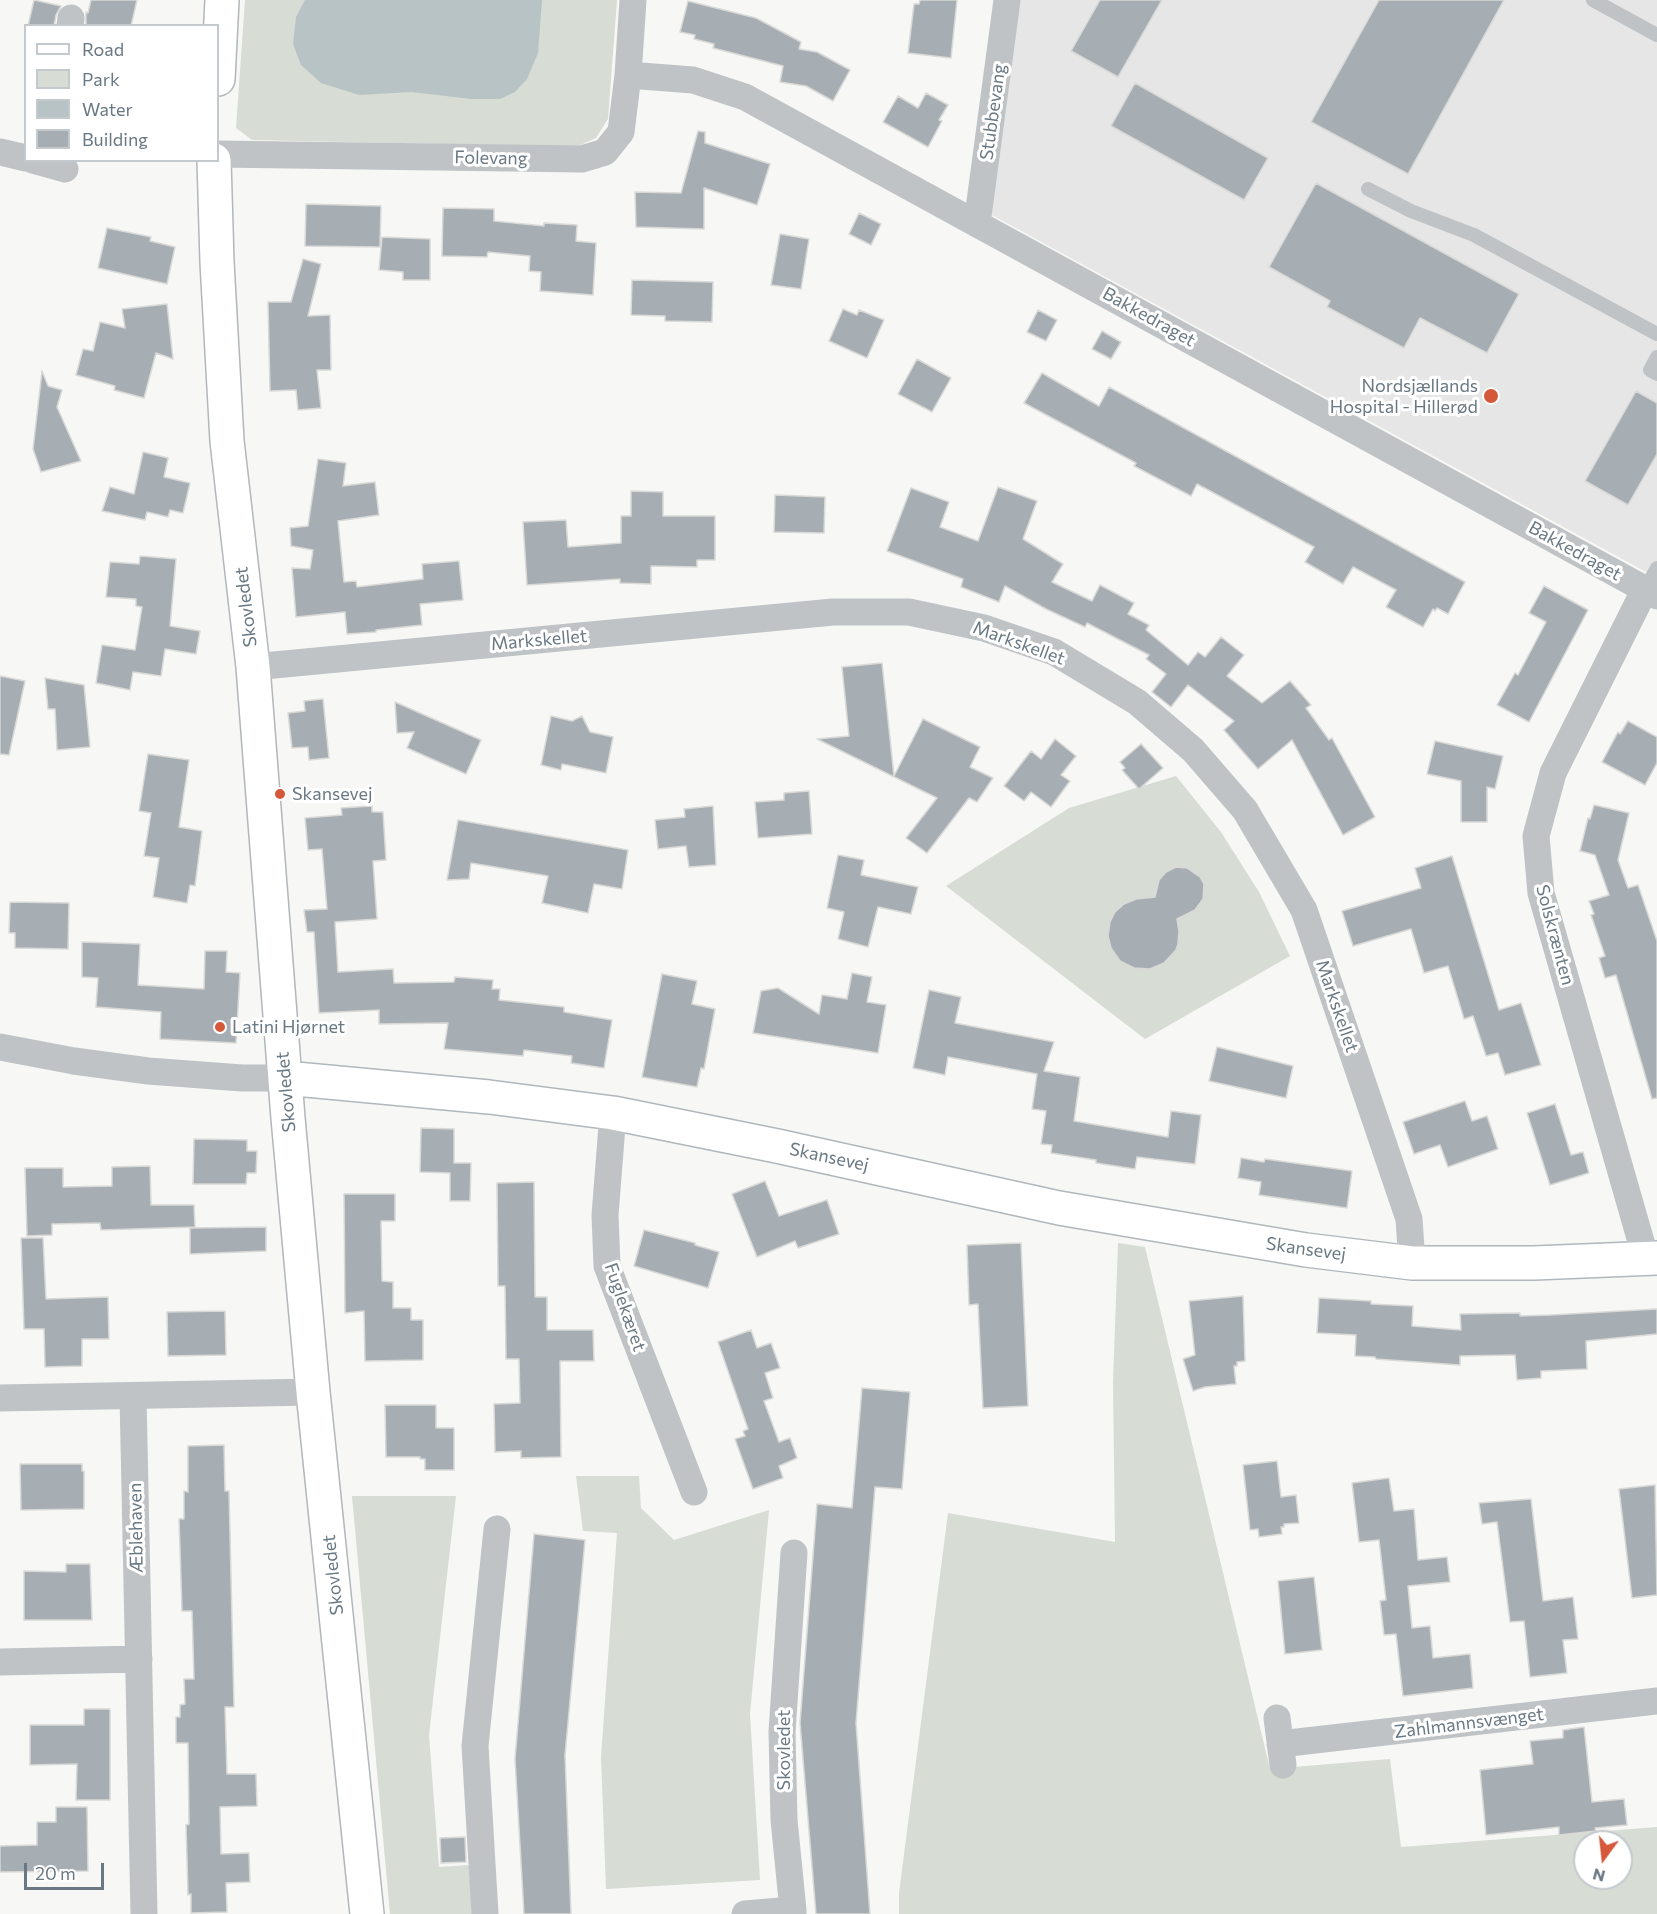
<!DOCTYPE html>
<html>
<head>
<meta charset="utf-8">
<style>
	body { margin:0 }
	#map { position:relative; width:1657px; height:1914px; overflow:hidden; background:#f7f7f5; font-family:Commissioner,sans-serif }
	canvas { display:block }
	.legend { position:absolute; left:24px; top:24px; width:195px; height:138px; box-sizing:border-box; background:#fff; border:2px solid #c3c9cd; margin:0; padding:8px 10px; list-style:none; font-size:18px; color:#697883 }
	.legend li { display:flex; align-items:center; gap:12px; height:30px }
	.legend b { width:30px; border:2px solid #c3c9cd }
	.north { position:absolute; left:1573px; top:1830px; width:60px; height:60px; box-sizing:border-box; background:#fff; border:2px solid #c3c9cd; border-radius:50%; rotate:195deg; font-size:16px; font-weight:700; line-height:24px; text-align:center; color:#697883 }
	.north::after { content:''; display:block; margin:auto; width:21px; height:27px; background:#d45839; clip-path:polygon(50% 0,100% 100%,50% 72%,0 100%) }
	.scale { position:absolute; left:24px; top:1863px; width:80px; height:27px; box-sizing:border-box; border:3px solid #697883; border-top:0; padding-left:8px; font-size:18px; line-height:21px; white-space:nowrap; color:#697883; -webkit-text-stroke:4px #fff; paint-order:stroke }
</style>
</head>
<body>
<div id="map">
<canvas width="1657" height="1914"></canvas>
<ul class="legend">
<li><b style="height:8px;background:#fff"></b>Road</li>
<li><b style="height:16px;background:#d7dcd4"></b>Park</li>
<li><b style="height:16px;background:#b8c3c6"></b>Water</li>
<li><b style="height:16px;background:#a7aeb3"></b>Building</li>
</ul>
<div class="north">N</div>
<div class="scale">20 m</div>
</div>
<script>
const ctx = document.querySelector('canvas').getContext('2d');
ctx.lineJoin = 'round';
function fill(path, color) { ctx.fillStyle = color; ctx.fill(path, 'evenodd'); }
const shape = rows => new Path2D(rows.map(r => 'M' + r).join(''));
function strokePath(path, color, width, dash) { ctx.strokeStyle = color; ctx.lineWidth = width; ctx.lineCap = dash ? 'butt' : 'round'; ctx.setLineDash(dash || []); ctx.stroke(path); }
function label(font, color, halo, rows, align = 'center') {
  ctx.font = font + ' Commissioner,sans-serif'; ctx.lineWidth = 6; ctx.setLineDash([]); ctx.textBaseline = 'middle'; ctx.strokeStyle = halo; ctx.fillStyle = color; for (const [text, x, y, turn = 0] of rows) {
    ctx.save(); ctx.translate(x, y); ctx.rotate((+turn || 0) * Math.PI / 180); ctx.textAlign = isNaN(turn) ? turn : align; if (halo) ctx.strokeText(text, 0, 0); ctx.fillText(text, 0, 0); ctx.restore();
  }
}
fill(shape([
	[1016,0,1657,0,1657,578,992,215]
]), '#e5e6e5');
fill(shape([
	[245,0,617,0,608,119,596,138,576,147,252,140,236,128],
	[1176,776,1221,832,1259,892,1290,956,1145,1039,946,886,1069,808],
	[1118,1243,1145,1247,1270,1769,1390,1759,1401,1847,1657,1827,1657,1914,899,1914,899,1893,948,1513,1115,1542,1113,1382],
	[1585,1842,1621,1842,1621,1878,1585,1878],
	[576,1476,639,1476,641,1508,674,1540,769,1510,750,1714,760,1880,606,1889,601,1757,617,1533,583,1531],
	[352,1496,456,1496,429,1735,439,1867,469,1865,472,1914,390,1914]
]), '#d7dcd4');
fill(shape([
	[305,0,542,0,538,53,527,79,515,92,500,99,471,99,412,92,359,95,321,83,301,65,293,44,296,17]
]), '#b8c3c6');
const building = shape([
	[34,0,61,6,56,15,54,26,28,26,34,0],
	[91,0,137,0,131,26,86,26,86,12,88,13,91,0],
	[920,0,957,0,951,58,908,53,914,4,919,4,920,0],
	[1100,0,1162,0,1118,77,1071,51,1100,0],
	[1379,0,1504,0,1408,174,1311,122,1379,0],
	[688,1,756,18,801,42,799,49,817,52,850,70,833,101,806,86,780,82,783,66,713,48,714,44,694,39,695,35,680,32,688,1],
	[1135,83,1268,158,1244,200,1111,126,1135,83],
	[926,93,948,105,939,120,942,121,928,147,883,122,898,96,918,108,926,93],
	[698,131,705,132,705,143,770,164,757,205,704,188,704,229,636,227,635,192,681,193,698,131],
	[1316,183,1519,294,1487,353,1420,318,1404,348,1327,307,1330,301,1269,267,1316,183],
	[306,204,381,206,380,247,305,246,306,204],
	[443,208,494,209,494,221,544,226,544,223,577,225,576,241,596,243,593,295,540,291,541,272,529,271,530,256,488,252,487,257,442,256,443,208],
	[859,213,881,224,871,245,849,234,859,213],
	[107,228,151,237,150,241,175,247,167,284,98,268,107,228],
	[780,234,809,239,801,289,771,285,780,234],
	[382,237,430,239,430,280,403,280,403,272,379,270,382,237],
	[303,259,321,264,308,316,330,315,331,370,317,370,321,408,298,410,296,390,270,391,268,302,291,302,303,259],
	[632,280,713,282,712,322,665,321,665,316,631,315,632,280],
	[167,304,173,359,156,353,144,398,114,390,115,386,76,375,83,349,93,351,100,322,125,328,122,309,167,304],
	[843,309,857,315,859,310,884,320,867,358,829,341,843,309],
	[1038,310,1057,320,1046,341,1027,332,1038,310],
	[1102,331,1121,342,1111,359,1092,349,1102,331],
	[917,359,951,378,932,412,898,394,917,359],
	[42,371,48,386,62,390,57,407,81,461,41,472,33,449,42,371],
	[1042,373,1099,406,1109,387,1465,582,1448,614,1437,608,1435,611,1433,609,1423,627,1386,607,1396,590,1353,567,1343,584,1305,562,1314,547,1197,484,1191,496,1134,466,1136,463,1024,403,1042,373],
	[1636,391,1657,403,1657,454,1628,505,1585,481,1636,391],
	[143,452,168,458,164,477,190,483,183,513,170,510,168,517,147,512,145,520,102,511,110,487,134,494,143,452],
	[318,459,346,463,343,486,375,482,379,515,338,521,344,582,356,581,357,587,423,579,422,564,459,561,463,600,420,604,422,625,376,630,376,632,347,634,345,612,296,617,292,568,310,569,313,550,291,546,290,528,308,526,318,459],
	[998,487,1037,501,1023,539,1063,564,1052,582,1092,601,1100,585,1134,603,1128,614,1149,625,1146,630,1188,665,1198,652,1205,657,1221,637,1244,655,1227,676,1262,703,1290,681,1311,705,1306,708,1329,740,1332,738,1375,817,1343,835,1292,740,1258,769,1224,730,1234,721,1188,685,1171,707,1152,692,1166,674,1146,659,1149,655,1087,623,1085,627,1046,609,1005,586,999,602,961,587,963,579,887,551,911,488,949,502,940,527,978,541,998,487],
	[631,491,663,492,663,516,715,516,715,560,697,560,697,567,651,566,651,584,620,583,620,579,527,585,523,522,566,520,568,547,621,543,621,516,631,516,631,491],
	[775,495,825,497,824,533,774,532,775,495],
	[140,556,176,559,170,626,200,631,196,654,165,649,161,676,133,672,130,690,96,683,102,645,135,650,142,607,136,606,136,599,106,597,110,562,139,564,140,556],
	[1544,586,1588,610,1529,722,1497,705,1515,673,1518,675,1546,622,1529,613,1544,586],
	[882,663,894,776,923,719,980,747,970,767,993,778,977,802,969,798,927,853,906,838,937,798,817,739,849,736,842,667,882,663],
	[0,676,25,681,9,755,0,754,0,676],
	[45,678,84,685,90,747,57,750,55,709,48,709,45,678],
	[323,699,329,758,309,760,308,747,292,748,288,713,305,711,304,701,323,699],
	[395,702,481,740,466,774,407,748,414,732,397,733,395,702],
	[551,716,572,721,582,716,590,732,613,737,606,773,562,764,561,770,541,765,551,716],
	[1628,721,1657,737,1657,763,1645,785,1602,762,1618,732,1620,734,1628,721],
	[1055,739,1076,756,1061,775,1070,781,1051,807,1031,792,1024,801,1004,786,1031,751,1041,759,1055,739],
	[1435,741,1503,756,1495,789,1487,787,1487,822,1461,822,1461,781,1427,774,1435,741],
	[1141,744,1163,768,1139,789,1122,770,1125,768,1120,762,1141,744],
	[148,754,189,760,179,827,202,831,195,886,190,885,187,903,153,897,159,858,144,856,151,813,139,811,148,754],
	[809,791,812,834,758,838,755,802,784,800,784,793,809,791],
	[1594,805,1629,813,1618,860,1628,888,1638,885,1657,941,1657,1098,1652,1099,1616,975,1605,978,1599,958,1605,956,1591,915,1594,914,1589,901,1609,895,1595,855,1580,851,1588,818,1590,819,1594,805],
	[372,806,372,812,383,812,386,860,373,861,377,919,335,922,338,972,393,969,394,983,454,982,455,977,493,980,492,989,500,989,499,1000,564,1007,564,1012,612,1020,604,1068,571,1063,572,1056,524,1050,523,1056,444,1049,448,1023,379,1024,379,1010,319,1013,314,932,307,932,304,910,327,909,322,849,308,850,305,818,342,815,341,808,372,806],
	[713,806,716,865,689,867,686,846,658,849,655,820,685,817,684,809,713,806],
	[458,820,628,850,622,889,594,884,588,913,542,903,548,876,471,863,469,879,447,880,458,820],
	[838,855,864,860,861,875,918,887,911,914,878,907,868,947,838,939,844,912,827,908,838,855],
	[1452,856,1499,1010,1521,1003,1541,1065,1505,1075,1498,1053,1486,1056,1473,1016,1464,1019,1448,966,1424,973,1411,929,1353,946,1342,911,1421,888,1415,868,1452,856],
	[1176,867,1187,868,1200,877,1204,884,1203,899,1195,910,1177,919,1179,931,1178,944,1176,950,1164,963,1150,969,1134,968,1120,961,1111,948,1108,936,1110,922,1115,912,1124,904,1136,899,1155,897,1159,880,1166,872,1176,867],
	[10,902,69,903,68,949,15,948,15,933,9,933,10,902],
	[82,942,140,944,138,985,204,989,205,951,227,951,226,972,240,973,236,1043,160,1039,161,1012,96,1007,98,978,82,977,82,942],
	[852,973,872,977,867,1002,886,1005,878,1053,753,1033,761,991,778,988,819,1014,822,995,847,999,852,973],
	[662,974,697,981,692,1004,715,1009,704,1069,701,1068,697,1087,642,1077,662,974],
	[929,990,961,997,955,1023,1054,1042,1044,1071,1080,1077,1074,1121,1168,1137,1171,1111,1201,1115,1195,1164,1137,1157,1135,1169,1096,1163,1096,1160,1051,1153,1052,1145,1041,1144,1046,1111,1032,1109,1037,1074,948,1057,945,1075,913,1068,929,990],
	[1217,1047,1293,1066,1286,1098,1209,1081,1217,1047],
	[1465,1101,1472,1121,1487,1116,1498,1149,1448,1167,1440,1145,1414,1154,1403,1122,1465,1101],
	[1555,1104,1571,1155,1583,1152,1589,1173,1550,1185,1527,1113,1555,1104],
	[421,1128,454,1129,454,1163,471,1163,470,1201,450,1201,450,1173,420,1172,421,1128],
	[194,1139,247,1140,247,1151,257,1151,256,1173,247,1173,246,1184,193,1184,194,1139],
	[1241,1158,1264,1162,1265,1159,1352,1171,1347,1208,1259,1195,1261,1182,1238,1178,1241,1158],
	[150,1166,151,1205,194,1205,195,1227,101,1230,100,1223,52,1224,52,1235,27,1236,25,1168,63,1168,63,1187,112,1186,112,1167,150,1166],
	[765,1181,779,1216,827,1200,839,1234,798,1248,795,1241,757,1257,732,1194,765,1181],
	[534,1182,535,1297,547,1297,547,1330,593,1330,594,1361,560,1361,561,1457,521,1458,521,1451,495,1452,494,1404,520,1403,519,1359,506,1359,505,1286,498,1286,497,1183,534,1182],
	[344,1194,395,1194,395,1221,381,1221,382,1281,393,1282,393,1308,411,1308,411,1320,423,1320,423,1360,365,1361,364,1311,345,1313,344,1194],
	[266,1227,266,1251,190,1254,190,1228,266,1227],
	[644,1230,695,1243,695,1245,719,1252,708,1288,634,1266,644,1230],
	[21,1238,43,1238,46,1299,108,1297,109,1339,82,1339,82,1366,45,1367,44,1329,24,1329,21,1238],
	[1021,1243,1028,1406,983,1408,978,1304,969,1305,967,1245,1021,1243],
	[1243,1296,1245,1361,1237,1362,1237,1366,1234,1366,1236,1384,1205,1387,1193,1391,1183,1359,1195,1355,1189,1301,1243,1296],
	[1319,1298,1371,1301,1371,1304,1413,1306,1412,1326,1461,1330,1460,1314,1520,1313,1520,1316,1551,1315,1657,1309,1657,1334,1586,1341,1587,1369,1541,1371,1541,1378,1517,1380,1515,1355,1460,1356,1460,1365,1376,1359,1375,1357,1355,1356,1356,1335,1317,1333,1319,1298],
	[225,1311,226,1355,168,1356,167,1312,225,1311],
	[751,1330,757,1348,771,1343,780,1368,765,1373,773,1398,764,1401,779,1442,790,1438,797,1458,779,1466,783,1478,753,1489,735,1439,745,1436,743,1431,748,1429,718,1342,751,1330],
	[862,1388,910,1392,902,1489,875,1487,856,1723,870,1914,816,1914,800,1723,817,1504,852,1508,862,1388],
	[385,1405,436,1405,436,1428,454,1428,454,1470,425,1470,425,1459,420,1459,420,1457,386,1457,385,1405],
	[224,1445,225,1491,229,1491,234,1707,225,1707,227,1774,256,1774,257,1806,220,1807,221,1854,249,1853,250,1882,226,1883,227,1912,191,1913,191,1894,188,1895,186,1825,189,1824,188,1743,176,1743,176,1717,180,1717,180,1705,185,1704,184,1679,194,1679,192,1611,182,1611,179,1519,184,1519,184,1491,188,1492,188,1446,224,1445],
	[1277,1461,1281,1497,1296,1495,1299,1523,1284,1524,1284,1527,1281,1527,1282,1534,1259,1537,1258,1529,1250,1530,1243,1465,1277,1461],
	[20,1464,82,1464,82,1471,84,1471,84,1509,21,1510,20,1464],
	[1389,1478,1394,1511,1414,1509,1418,1560,1447,1557,1450,1582,1408,1586,1412,1628,1430,1626,1433,1658,1470,1654,1473,1688,1403,1696,1396,1634,1384,1635,1380,1601,1386,1600,1379,1540,1359,1542,1352,1483,1389,1478],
	[1655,1485,1657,1595,1632,1598,1619,1489,1655,1485],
	[1531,1499,1543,1601,1573,1597,1578,1639,1563,1640,1567,1673,1530,1677,1524,1621,1510,1622,1497,1522,1482,1524,1479,1503,1531,1499],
	[534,1534,585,1540,565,1755,571,1914,524,1914,515,1759,534,1534],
	[66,1564,90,1564,92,1620,24,1620,24,1571,66,1572,66,1564],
	[1314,1577,1322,1650,1285,1654,1278,1581,1314,1577],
	[84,1709,110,1709,110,1800,76,1800,77,1764,30,1765,30,1725,84,1725,84,1709],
	[1584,1727,1592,1802,1624,1799,1627,1825,1595,1828,1596,1831,1559,1835,1559,1827,1486,1835,1480,1770,1533,1764,1530,1741,1563,1738,1563,1730,1584,1727],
	[56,1807,87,1807,88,1871,0,1872,0,1846,37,1845,37,1822,56,1822,56,1807],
	[465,1837,466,1862,441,1863,440,1838,465,1837]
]);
fill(building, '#a7aeb3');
strokePath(building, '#d9d9d7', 1.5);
const secondary = shape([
	[218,79,222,0],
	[214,160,217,262,227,441,253,667,288,1118,313,1392,367,1914],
	[285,1078,489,1097,613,1113,777,1146,1059,1208,1306,1250,1412,1263,1534,1263,1657,1258]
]);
strokePath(secondary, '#b1b7bb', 36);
strokePath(shape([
	[1593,0,1657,35],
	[1368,189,1411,211,1474,235,1657,334],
	[1657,357,1650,370,1657,374],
	[1645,589,1657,568]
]), '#bfc3c6', 14);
strokePath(shape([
	[70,26,71,18],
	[628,75,693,80,745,97,1657,596],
	[0,152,26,158],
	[218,154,582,159,605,152,621,132,628,75,633,0],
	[33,160,65,169],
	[977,224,1007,0],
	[1645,589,1553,773,1536,836,1541,893,1646,1259],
	[253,667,833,612,909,612,984,628,1054,652,1137,702,1193,750,1245,810,1304,910,1409,1219,1412,1263],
	[0,1047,74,1061,148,1071,242,1078,285,1078],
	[613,1113,605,1215,607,1266,694,1492],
	[133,1396,144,1914],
	[0,1398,313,1392],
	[0,1662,139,1659],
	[1277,1718,1283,1765],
	[1280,1744,1657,1701],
	[793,1910,784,1820,782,1732,794,1553],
	[485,1914,475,1746,497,1529],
	[745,1914,793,1910,793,1914]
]), '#bfc3c6', 27);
strokePath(secondary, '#fff', 33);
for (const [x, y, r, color] of [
	[1491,396,8,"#d45839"],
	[280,794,6,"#d45839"],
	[220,1027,6,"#d45839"]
]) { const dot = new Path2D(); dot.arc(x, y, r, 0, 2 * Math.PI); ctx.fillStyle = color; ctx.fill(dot); strokePath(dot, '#fff', 2); }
label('18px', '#697883', '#fff', [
	["Stubbevang",993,112,-82],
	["Folevang",491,158,1],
	["Bakkedraget",1149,317,29],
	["Bakkedraget",1575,551,29],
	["Skovledet",246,607,-97],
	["Markskellet",539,640,-5],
	["Markskellet",1019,643,20],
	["Solskrænten",1555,935,75],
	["Markskellet",1337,1006,71],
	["Skovledet",286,1092,-95],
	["Skansevej",829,1157,12],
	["Skansevej",1306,1249,8],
	["Fuglekæret",625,1307,71],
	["Æblehaven",136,1528,-91],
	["Skovledet",333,1575,-96],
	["Zahlmannsvænget",1469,1723,-7],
	["Skovledet",784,1750,-90]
]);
label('18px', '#697883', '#fff', [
	["Nordsjællands",1478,386,"right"],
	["Hospital - Hillerød",1478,407,"right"],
	["Skansevej",292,794],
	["Latini Hjørnet",232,1027]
], 'left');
</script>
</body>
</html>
